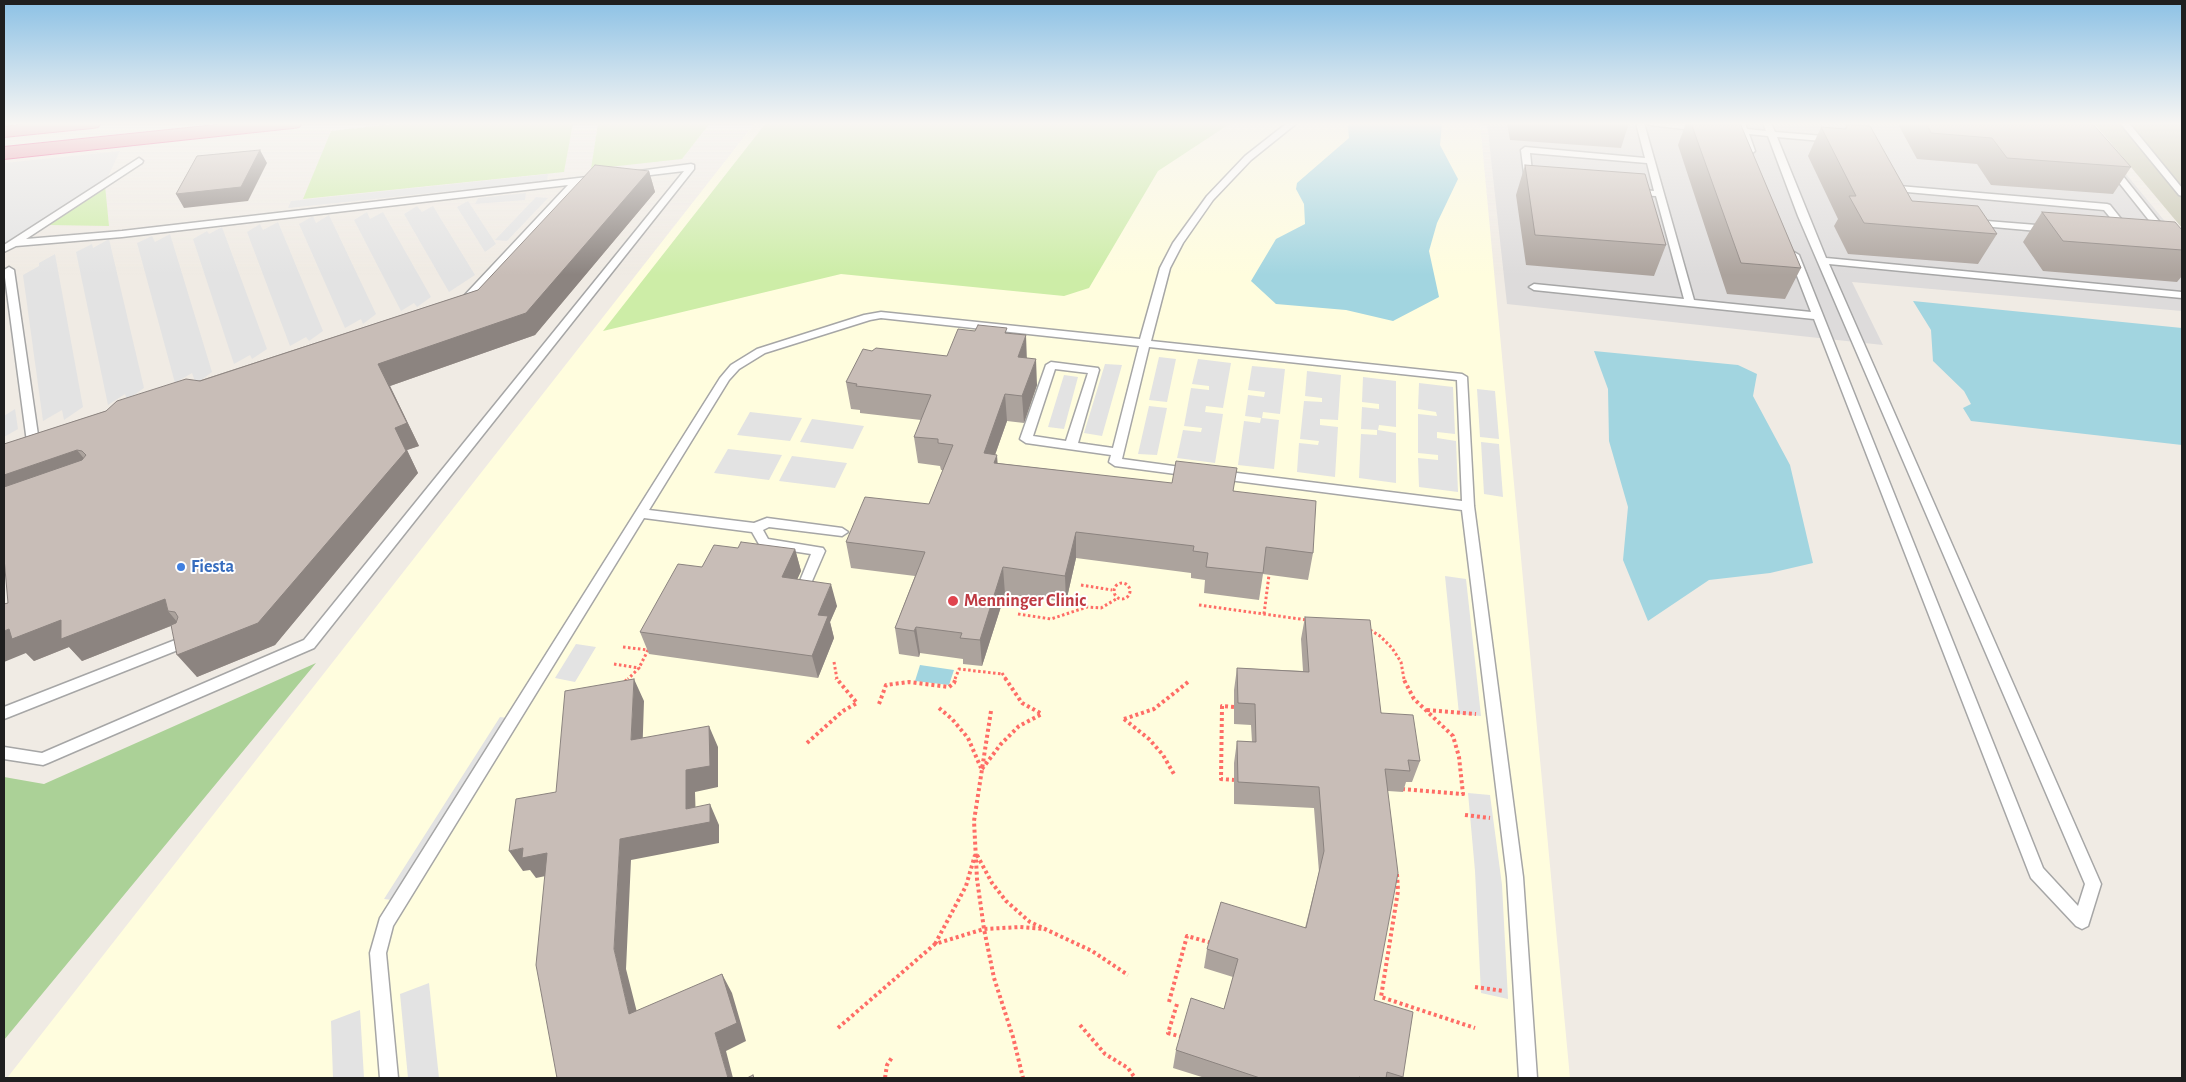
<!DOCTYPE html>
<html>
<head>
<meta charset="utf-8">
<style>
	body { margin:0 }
	#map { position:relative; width:2186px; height:1082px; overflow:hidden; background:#f0ebe4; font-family:"Alegreya Sans",sans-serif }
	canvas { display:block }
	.frame { position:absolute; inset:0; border:5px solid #1f1f1f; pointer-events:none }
</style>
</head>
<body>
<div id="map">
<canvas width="2186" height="1082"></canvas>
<div class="frame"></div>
</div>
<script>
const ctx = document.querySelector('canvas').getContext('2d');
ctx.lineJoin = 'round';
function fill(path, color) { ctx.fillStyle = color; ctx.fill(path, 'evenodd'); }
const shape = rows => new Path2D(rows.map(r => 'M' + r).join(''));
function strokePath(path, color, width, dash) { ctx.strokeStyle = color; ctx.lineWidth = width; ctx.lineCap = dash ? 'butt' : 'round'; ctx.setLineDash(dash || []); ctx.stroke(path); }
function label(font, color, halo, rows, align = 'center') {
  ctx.font = font + ' "Alegreya Sans",sans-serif'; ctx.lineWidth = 4; ctx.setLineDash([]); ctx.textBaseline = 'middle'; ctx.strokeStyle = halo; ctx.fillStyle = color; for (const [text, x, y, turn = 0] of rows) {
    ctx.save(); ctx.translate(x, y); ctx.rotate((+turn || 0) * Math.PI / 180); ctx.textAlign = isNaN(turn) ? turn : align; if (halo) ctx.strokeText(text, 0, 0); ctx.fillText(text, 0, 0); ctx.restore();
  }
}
fill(shape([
	[1487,123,2084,123,2182,242,2182,311,1852,282,1883,345,1507,304]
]), '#dddbdb');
fill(shape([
	[755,123,1480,123,1570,1078,7,1078]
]), '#fffdde');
fill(shape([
	[2094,123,2182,123,2182,228]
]), '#c5c4af');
fill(shape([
	[401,123,573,123,564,172,303,199,331,131],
	[598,123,710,123,682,159,591,169],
	[766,123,1231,123,1158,171,1089,288,1064,296,841,274,603,331],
	[105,185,109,226,47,225]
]), '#cdeda7');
fill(shape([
	[316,663,4,1040,4,777,44,784]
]), '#abd197');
fill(shape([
	[120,151,105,183,4,249,4,163],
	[548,174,547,181,288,208,291,201],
	[526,193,525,200,475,204,478,198],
	[536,197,548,198,507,241,495,240],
	[468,201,496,244,485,252,457,207],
	[417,206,422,212,433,206,475,275,449,292,404,214],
	[367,212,370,219,383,212,431,297,417,307,414,303,401,311,354,220],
	[329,215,376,314,363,324,361,319,345,328,299,224,313,216,316,223],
	[278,222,323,331,309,341,306,337,290,346,247,232,260,224,263,230],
	[222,227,267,349,252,359,250,355,234,364,193,239,207,231,209,234],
	[170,234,212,372,196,384,192,373,175,383,137,243,152,236,155,242],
	[109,239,144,388,127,400,125,394,108,405,76,252,92,244,93,248],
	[55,254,83,407,64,420,62,410,43,421,23,275,39,266,39,263],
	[1159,357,1176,359,1167,402,1149,400],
	[1198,359,1231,363,1223,408,1206,406,1205,412,1223,414,1215,463,1177,458,1183,430,1201,432,1202,428,1184,426,1191,388,1209,390,1209,386,1192,384],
	[1105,364,1122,365,1102,436,1084,433],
	[1252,366,1285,369,1280,414,1263,412,1262,418,1279,420,1274,469,1238,465,1244,421,1260,423,1261,418,1245,416,1248,395,1264,397,1265,392,1248,390],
	[1307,371,1341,375,1338,420,1320,419,1320,425,1338,427,1335,477,1297,472,1299,443,1318,445,1319,441,1300,439,1304,401,1322,402,1322,398,1305,396],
	[1064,375,1078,377,1064,429,1048,427],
	[1363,377,1396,381,1396,427,1379,425,1378,430,1396,433,1396,483,1359,478,1361,434,1377,435,1377,430,1361,429,1362,407,1379,409,1379,404,1362,402],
	[1419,383,1453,387,1455,434,1437,432,1437,438,1456,441,1458,492,1419,487,1418,458,1438,460,1438,455,1418,453,1418,414,1437,416,1436,412,1418,409],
	[1477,389,1495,391,1499,439,1480,437],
	[1149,406,1167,408,1157,455,1138,454],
	[15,409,18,429,4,437,4,416],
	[750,412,802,418,790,441,737,435],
	[812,419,864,426,853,449,800,442],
	[1481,442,1499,444,1503,497,1484,494],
	[728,449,782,455,769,480,714,473],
	[792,456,847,463,835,488,779,481],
	[1445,576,1466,579,1481,716,1459,714],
	[576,644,596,647,575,682,555,678],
	[500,717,507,718,392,900,384,899],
	[1468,793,1490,795,1502,885,1508,999,1481,993,1475,871],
	[429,983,439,1078,408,1078,400,994],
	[360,1010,364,1078,333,1078,331,1021]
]), '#e3e3e3');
fill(shape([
	[1351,123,1442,123,1440,145,1458,179,1437,223,1429,251,1439,297,1393,321,1346,310,1276,304,1251,281,1276,239,1305,224,1304,204,1296,189,1297,183,1349,138,1348,126],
	[1913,301,2182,328,2182,445,1971,421,1963,408,1971,404,1964,391,1933,361,1931,330],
	[1594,351,1738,365,1757,374,1753,396,1790,465,1813,563,1770,573,1709,580,1648,621,1623,560,1628,507,1609,441,1608,389],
	[920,665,954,670,949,685,915,681]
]), '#a2d5e0');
const lane = shape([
	[1287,123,1297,123,1251,160,1213,200,1183,243,1170,268,1151,341,1462,374,1467,377,1474,506,1523,877,1537,1078,1519,1078,1507,877,1462,510,1221,479,1215,475,1221,471,1462,501,1457,380,1149,347,1122,459,1195,469,1197,472,1195,475,1191,476,1115,466,1109,462,1111,455,1026,443,1020,439,1046,365,1051,362,1098,368,1099,370,1078,443,1113,448,1139,346,881,318,870,320,765,353,739,369,729,380,649,510,754,523,767,518,842,528,848,532,842,536,769,527,763,530,768,539,823,548,825,551,809,588,808,591,803,593,798,591,797,588,811,554,760,546,752,532,644,518,393,926,386,953,398,1078,380,1078,370,953,380,918,720,378,731,365,757,349,864,315,881,312,1140,339,1160,268,1173,243,1207,196,1245,156,1287,123],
	[1055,369,1088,373,1066,441,1033,436,1055,369],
	[1636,123,1644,123,1694,300,1811,312,1789,255,1794,252,1799,255,2043,868,2078,906,2085,884,1798,216,1768,136,1749,134,1755,151,1751,154,1747,151,1741,134,1734,131,1739,129,1737,123,1745,123,1747,129,1766,131,1763,123,1771,123,1775,132,1836,137,1837,139,1833,142,1777,137,1826,258,2182,292,2182,298,1829,264,2101,884,2088,926,2082,929,2076,926,2031,878,2029,873,1814,319,1534,290,1529,287,1534,284,1684,299,1656,196,1635,195,1630,192,1635,189,1654,191,1647,163,1530,153,1533,181,1529,184,1525,181,1521,150,1525,147,1645,158,1636,123],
	[1646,123,1679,123,1701,125,1705,128,1701,131,1650,125,1646,123],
	[2120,123,2129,123,2182,188,2182,196,2179,195,2120,123],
	[139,158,143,161,142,163,26,239,122,231,596,176,600,179,596,182,579,184,469,303,465,304,460,301,461,299,568,185,122,237,16,246,4,252,4,245,139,158],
	[691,164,694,165,694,169,314,648,48,763,43,765,4,759,4,747,42,753,304,640,684,171,634,177,631,176,631,172,691,164],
	[2112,165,2115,166,2182,250,2182,259,2179,258,2109,170,2109,166,2112,165],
	[1899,186,2107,204,2110,205,2130,230,2125,233,2122,232,2104,210,1896,191,1895,189,1899,186],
	[1974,220,2049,226,2054,229,2049,232,1971,225,1969,223,1974,220],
	[9,267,14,270,39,442,33,446,27,442,4,270,9,267],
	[188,635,193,636,195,640,193,644,4,719,4,707,188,635]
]);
const highway = shape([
	[35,123,101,123,98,127,92,128,4,137,4,127,35,123],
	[236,123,302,123,299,127,293,128,4,159,4,147,236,123]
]);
strokePath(lane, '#a6a6a6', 3);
strokePath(highway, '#e41b6b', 2);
strokePath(shape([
	'1114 591a8 8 0 1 1 16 0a8 8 0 1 1-16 0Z',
	[1081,585,1112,590],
	[1199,605,1307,620],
	[1018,614,1051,619,1087,607,1101,608,1118,598],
	[1264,614,1269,575],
	[1370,630,1380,636,1392,648,1401,662,1404,679],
	[623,647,648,650,639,668],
	[834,662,837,679],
	[614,664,639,668,628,679],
	[1002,673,1006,679],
	[955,679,959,669,1002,674]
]), '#ff6d66', 3, [2.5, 2.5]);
strokePath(shape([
	[1005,678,1022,703,1042,714],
	[625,682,629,678],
	[879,704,886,685,909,682,949,687,954,683,956,678],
	[1234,707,1222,706,1221,779,1234,780],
	[939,708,952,719,968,738,981,768],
	[1427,710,1476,714],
	[991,711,974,821,977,879,984,929,994,978,1013,1037,1023,1078],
	[1124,719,1149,739,1163,755,1175,776],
	[1124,719,1154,709,1188,682],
	[807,743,843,711,857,703,836,678],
	[982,769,1001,744,1019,726,1042,714],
	[1402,789,1463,794,1459,757,1453,736,1414,699,1403,678],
	[1465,815,1490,818],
	[977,855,992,883,1006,901,1030,922,1092,951,1128,975],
	[1397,874,1398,891,1381,997,1475,1028],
	[935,944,966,886,975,855],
	[1475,987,1504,991],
	[1169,1002,1187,936,1212,943],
	[1177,1004,1168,1033,1182,1037],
	[1080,1025,1105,1054,1128,1068,1135,1078],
	[838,1028,935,944,984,929,1020,927,1046,929],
	[885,1078,887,1065,893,1056]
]), '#ff6d66', 4, [3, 3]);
fill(lane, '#fff');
fill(highway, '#eb88a0');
fill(shape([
	[1507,123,1629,123,1621,148,1510,140],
	[1686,123,1740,123,1801,268,1785,299,1727,294,1678,145],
	[1900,123,2092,123,2131,167,2113,194,1991,185,1977,164,1917,159,1899,126],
	[1847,124,1912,201,1997,234,1978,264,1848,254,1834,226,1838,219,1808,156,1821,127,1845,129],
	[1525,165,1666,245,1654,276,1526,265,1516,195],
	[649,171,655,192,535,335,390,386,419,446,407,450,418,473,275,645,197,677,171,626,82,661,69,647,34,661,26,653,8,603,4,444,478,290],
	[2042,212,2182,230,2182,276,2177,282,2043,271,2023,242],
	[975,331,1007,333,1027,358,1037,385,1024,423,1007,421,995,455,997,463,1235,491,1313,553,1308,580,1263,574,1259,600,1204,593,1205,580,1191,578,1191,573,1076,558,1066,602,1005,594,982,666,963,664,963,659,920,653,919,657,899,654,895,628,915,576,851,568,846,542,929,504,943,470,941,470,940,466,918,463,914,437,921,420,860,413,860,410,851,409,846,382,872,351,947,356],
	[738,548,795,549,801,571,797,579,837,606,830,622,834,638,818,678,649,654,640,632,702,567],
	[1305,617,1420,761,1412,782,1406,782,1403,792,1388,791,1374,1000,1403,1077,1402,1078,1205,1078,1173,1068,1176,1050,1224,1009,1233,977,1204,968,1207,949,1305,928,1319,872,1314,808,1234,804,1234,763,1237,741,1252,742,1251,725,1234,724,1234,690,1237,668,1303,671,1301,639]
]), '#aca39d');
fill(shape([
	[260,150,267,163,248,201,184,208,176,194],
	[649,171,655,192,535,335,390,386,419,446,407,450,418,473,275,645,197,677,177,655,395,428,378,364],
	[1026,335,1027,362,1018,357],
	[1036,359,1037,385,1024,423,1022,396],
	[1005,394,1007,421,986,480,984,453],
	[77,450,95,472,4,518,4,475],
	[997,455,999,482,994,463],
	[1076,532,1076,558,1066,602,1065,576],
	[795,549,801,571,788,600,782,577],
	[1003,567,1005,594,982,666,980,640],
	[831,584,837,606,830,622,834,638,818,678,812,656,818,615],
	[165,599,168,611,178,623,82,661,69,647,34,661,26,653,4,662,4,631,9,629,61,620],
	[916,627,920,653,919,657,914,631],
	[634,679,644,701,642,761,631,740],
	[709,726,718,747,718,787,695,792,696,825,710,804,719,825,719,843,631,860,626,969,642,1032,629,1014,614,949,620,839,686,809,686,770],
	[523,848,547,853,560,873,536,878,530,870,523,871,509,851],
	[722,974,732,993,746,1041,726,1051,733,1078,728,1078,715,1033]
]), '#8c8480');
const building = shape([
	[1691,123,1740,123,1801,268,1741,263,1691,123],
	[1926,123,2092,123,2131,167,2007,158,1992,138,1931,133,1926,123],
	[1847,124,1870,126,1912,201,1978,206,1997,234,1864,223,1849,196,1856,196,1821,127,1846,129,1847,124],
	[260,150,241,187,176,194,197,156,260,150],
	[595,165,649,171,526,313,378,364,407,423,395,428,406,451,258,623,177,655,171,625,176,623,178,617,175,612,168,611,165,599,61,639,61,620,12,639,9,629,4,631,4,604,8,603,4,558,4,487,82,460,86,455,82,451,77,450,4,475,4,444,106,411,117,401,186,379,200,381,478,290,595,165],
	[1525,165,1645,174,1666,245,1535,235,1525,165],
	[2042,212,2175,222,2182,230,2182,250,2063,241,2042,212],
	[978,325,1007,328,1005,333,1026,335,1018,357,1036,359,1022,396,1005,394,984,453,997,455,994,463,1172,483,1176,461,1237,468,1233,491,1316,501,1313,553,1266,547,1263,573,1206,567,1208,553,1193,551,1194,546,1076,532,1065,576,1003,567,980,640,960,638,962,633,916,627,914,631,895,628,925,552,846,542,865,497,929,504,953,445,938,443,938,439,914,437,931,395,856,386,857,384,846,382,863,349,872,351,876,348,947,356,958,329,975,331,978,325],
	[741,542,795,549,782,577,831,584,818,615,828,616,812,656,640,632,678,564,702,567,714,545,738,548,741,542],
	[1305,617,1370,620,1381,713,1413,715,1420,761,1408,760,1410,771,1385,769,1398,873,1374,1000,1413,1012,1403,1077,1387,1072,1386,1078,1362,1078,1359,1077,1359,1078,1260,1078,1176,1050,1191,998,1224,1009,1238,959,1207,949,1221,902,1306,928,1324,851,1319,787,1238,782,1237,741,1256,742,1255,704,1238,703,1237,668,1309,672,1305,617],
	[634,679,631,740,709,726,710,766,686,770,686,809,710,804,710,822,620,839,614,949,629,1014,722,974,737,1023,715,1033,728,1078,557,1078,536,965,547,853,522,858,523,848,509,851,516,799,556,792,565,691,634,679],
	[753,1075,754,1078,747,1078,753,1075]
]);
fill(building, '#c8bdb7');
strokePath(building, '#8c8480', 1);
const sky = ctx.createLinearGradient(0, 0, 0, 275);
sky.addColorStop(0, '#8cc1e5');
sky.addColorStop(0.45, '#f8f6f3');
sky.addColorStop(1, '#f8f6f300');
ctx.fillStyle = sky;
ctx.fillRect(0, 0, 2186, 275);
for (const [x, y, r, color] of [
	[181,567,5,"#3f7fe0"],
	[953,601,6,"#e0444e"]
]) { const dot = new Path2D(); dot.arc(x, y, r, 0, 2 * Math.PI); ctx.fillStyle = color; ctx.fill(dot); strokePath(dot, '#fff', 2); }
label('bold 18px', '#366cbe', '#fff', [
	["Fiesta",191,567]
], 'left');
label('bold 18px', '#be3a42', '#fff', [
	["Menninger Clinic",964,601]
], 'left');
</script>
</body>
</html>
